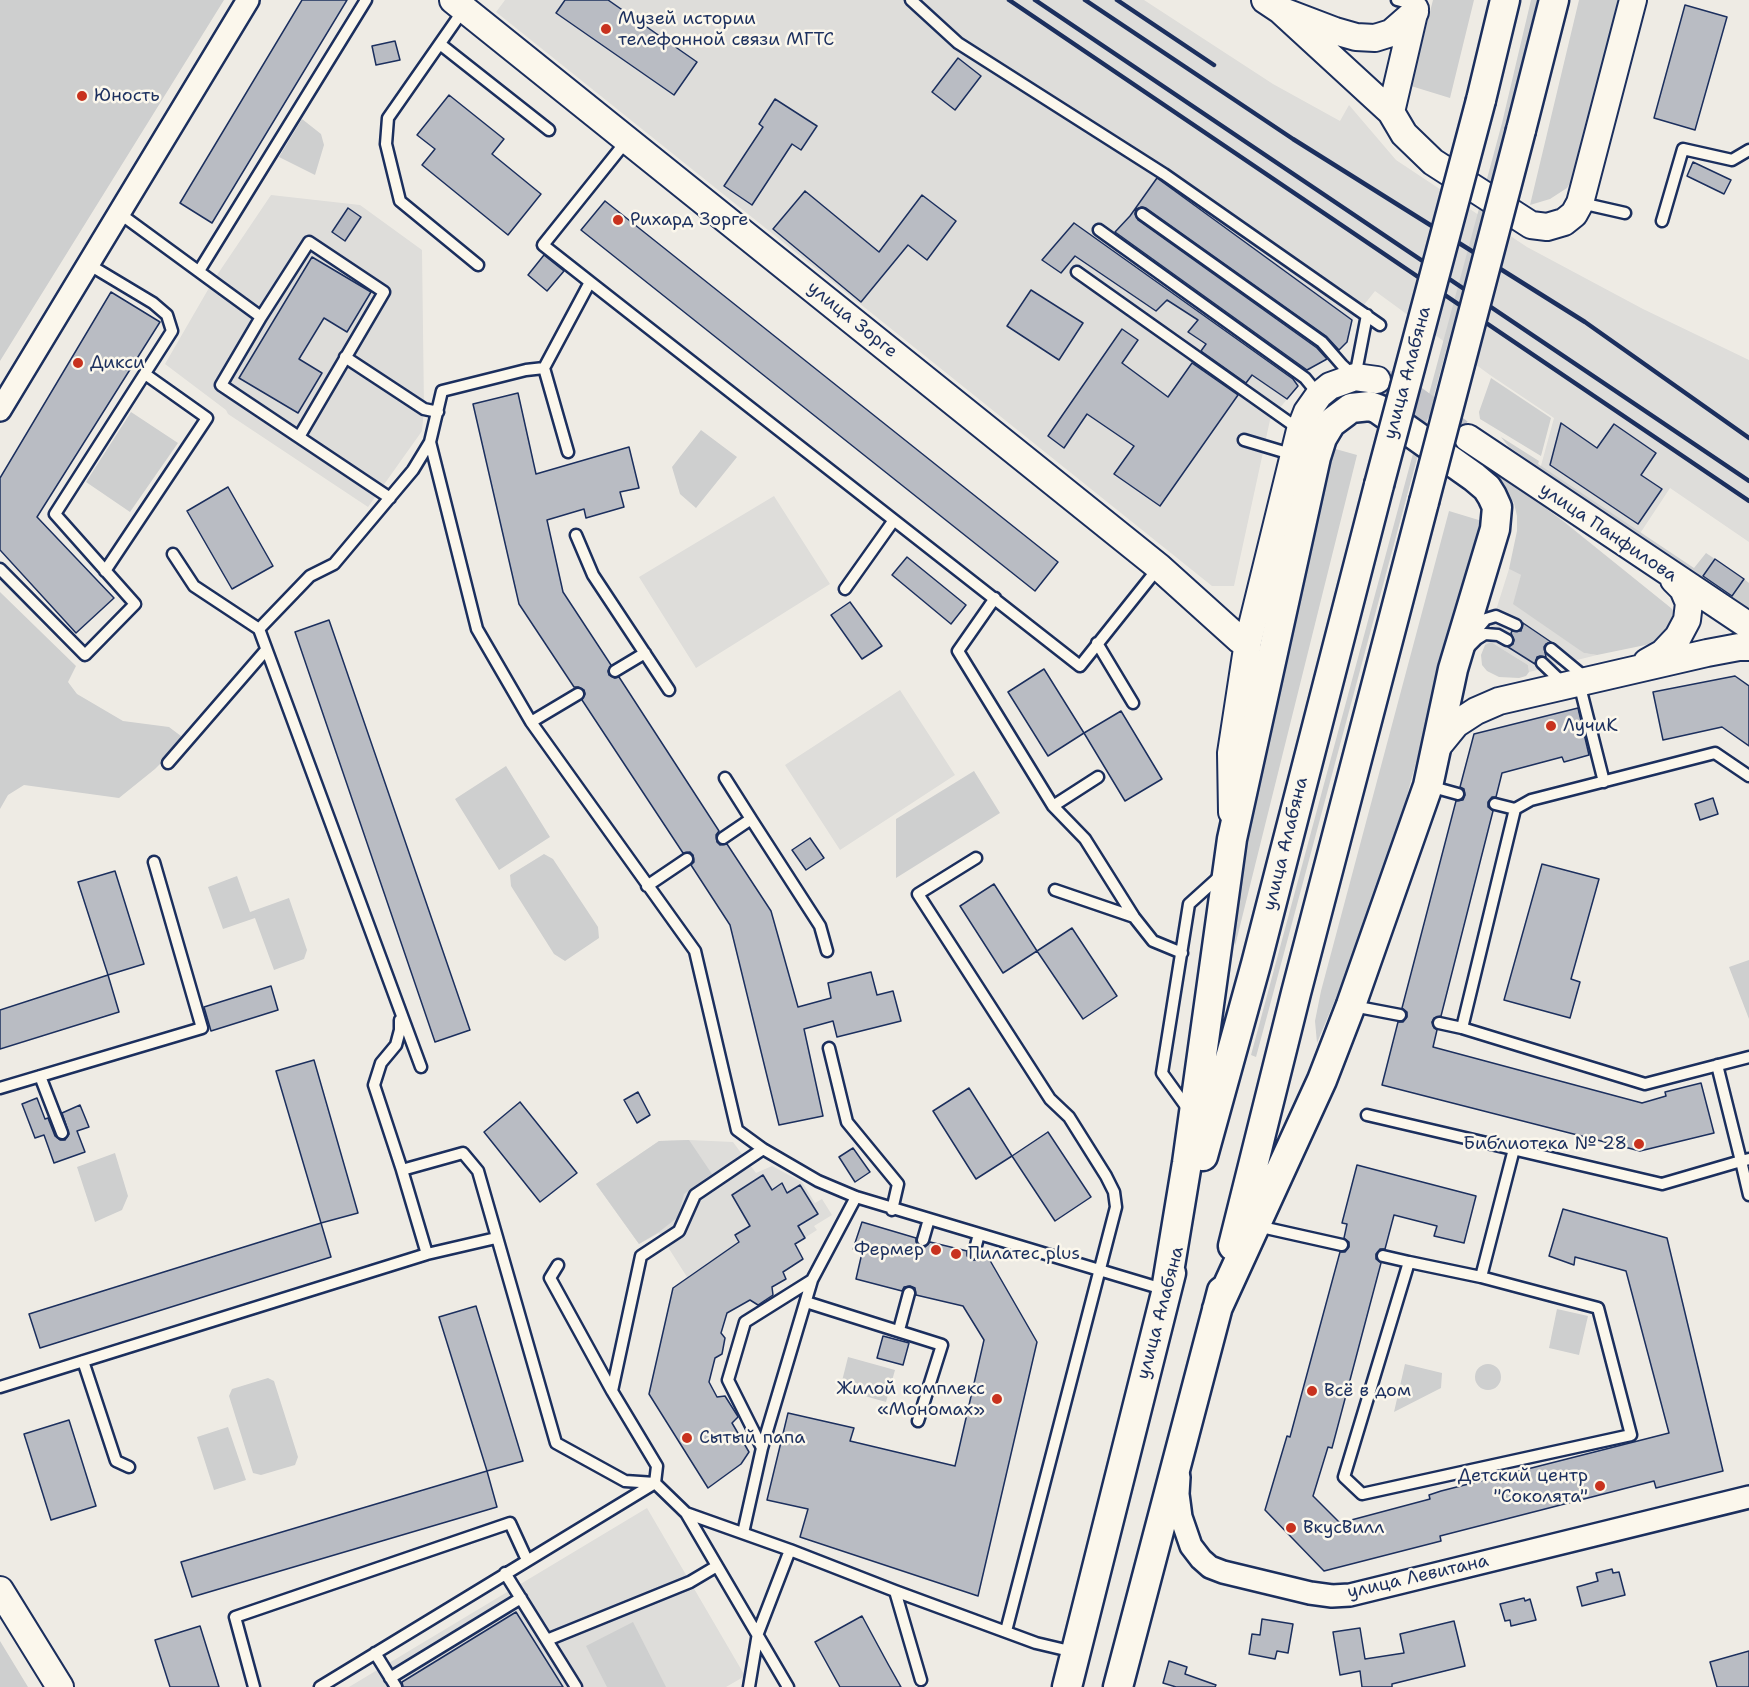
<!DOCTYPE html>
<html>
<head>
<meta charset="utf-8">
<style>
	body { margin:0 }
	canvas { display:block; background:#eeebe4 }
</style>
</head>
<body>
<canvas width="1749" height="1687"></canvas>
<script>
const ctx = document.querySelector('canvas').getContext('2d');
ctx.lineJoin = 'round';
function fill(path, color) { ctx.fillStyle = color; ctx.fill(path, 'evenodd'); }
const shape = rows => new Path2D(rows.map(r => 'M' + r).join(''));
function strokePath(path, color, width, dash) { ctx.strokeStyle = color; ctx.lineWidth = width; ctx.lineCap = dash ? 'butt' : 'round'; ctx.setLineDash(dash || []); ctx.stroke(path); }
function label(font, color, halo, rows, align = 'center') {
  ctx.font = font + ' "Shantell Sans",sans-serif'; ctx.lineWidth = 5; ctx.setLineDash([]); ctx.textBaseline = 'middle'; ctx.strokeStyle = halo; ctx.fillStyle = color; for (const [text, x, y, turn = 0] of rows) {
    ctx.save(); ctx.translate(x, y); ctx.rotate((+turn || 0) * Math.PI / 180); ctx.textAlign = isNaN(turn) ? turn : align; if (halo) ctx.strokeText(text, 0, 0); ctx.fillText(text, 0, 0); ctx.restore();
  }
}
fill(shape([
	[505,0,1144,0,1273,84,1340,121,1349,105,1396,160,1527,247,1643,309,1749,360,1749,542,1670,488,1637,538,1539,473,1554,418,1490,375,1375,291,1352,320,1347,342,1337,352,1314,366,1270,420,1234,586,1212,586,496,12],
	[271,195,360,205,422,250,424,409,422,431,368,507,228,414,226,410,165,364,213,281],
	[774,496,830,584,696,668,639,577],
	[1509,569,1521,575,1584,653,1597,655,1529,672,1528,665,1491,642,1485,645],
	[900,690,955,775,840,850,785,765],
	[689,1140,733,1142,756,1173,772,1166,802,1182,815,1203,822,1199,832,1215,814,1226,817,1230,795,1244,739,1242,687,1277,659,1233,639,1244,596,1184,659,1141],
	[647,1508,745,1676,726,1687,349,1687]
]), '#deddda');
fill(shape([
	[0,0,224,0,0,361],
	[1433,0,1474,0,1450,98,1411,86],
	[1531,0,1537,0,1507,124,1256,1057,1251,1055,1502,123],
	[1579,0,1620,0,1576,173,1567,188,1550,199,1530,205],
	[302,119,321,134,324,145,315,175,279,157],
	[1491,378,1551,418,1541,456,1480,419,1479,412],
	[131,412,178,443,130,512,86,482],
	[701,430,737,457,696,508,680,494,672,467],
	[1501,437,1539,461,1538,464,1694,568,1706,553,1715,559,1703,576,1731,596,1744,579,1749,583,1749,612,1509,447],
	[1332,448,1357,455,1235,946,1231,924,1262,748],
	[1488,466,1563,521,1671,608,1677,615,1660,642,1597,655,1584,653,1513,604,1521,575,1509,569,1517,531,1517,516,1514,503,1502,484,1485,471],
	[1449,511,1482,521,1382,887,1317,1043,1315,1021,1321,991],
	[0,592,76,666,68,682,77,694,123,721,169,727,181,736,178,746,155,769,119,798,24,785,8,795,0,809],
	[1491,642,1528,665,1529,672,1526,676,1519,678,1499,677,1487,671,1482,665,1481,655,1485,645],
	[506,766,550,837,499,870,455,799],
	[974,771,1000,813,896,878,896,819],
	[544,854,553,859,598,927,599,938,565,961,554,954,511,886,510,875],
	[237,876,250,912,289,898,307,950,304,959,274,970,255,918,223,929,208,887],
	[1749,960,1749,1019,1729,967],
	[689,1140,712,1174,684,1194,678,1217,659,1232,639,1244,596,1184,659,1141],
	[115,1153,128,1196,122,1210,95,1222,77,1167],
	[1557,1309,1588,1316,1579,1355,1549,1348],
	[848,1357,895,1370,886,1402,840,1389],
	'1475 1377a13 13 0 1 1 26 0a13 13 0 1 1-26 0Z',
	[1405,1364,1442,1373,1441,1388,1394,1412],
	[268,1378,274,1381,298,1457,295,1465,261,1475,253,1473,229,1396,232,1389],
	[228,1427,246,1480,214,1490,197,1437],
	[633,1622,666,1687,607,1687,586,1646],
	[0,1641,28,1687,0,1687]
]), '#cecfcf');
const building = shape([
	[302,0,347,0,212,223,180,203,302,0],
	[565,0,608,0,697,62,674,95,556,13,565,0],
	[1685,5,1727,17,1695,130,1654,118,1685,5],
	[395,41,400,60,376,65,372,46,395,41],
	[958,58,981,76,955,110,932,92,958,58],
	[449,95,504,139,492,154,541,194,508,235,422,165,435,149,417,135,449,95],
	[775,99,817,126,801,150,792,144,752,205,724,186,763,127,759,124,775,99],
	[1693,162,1731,180,1724,194,1687,176,1693,162],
	[1157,178,1352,320,1347,342,1339,350,1326,336,1146,208,1142,207,1136,209,1135,214,1138,220,1317,348,1327,359,1307,370,1115,232,1130,216,1157,178],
	[805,191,879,252,922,195,956,221,927,260,908,245,861,302,773,229,805,191],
	[605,201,1058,562,1035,591,581,230,605,201],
	[348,208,361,217,345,241,332,232,348,208],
	[1074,223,1293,379,1298,386,1287,399,1252,375,1246,383,1201,351,1206,344,1188,332,1198,320,1167,300,1156,311,1075,256,1061,273,1042,260,1074,223],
	[544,255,564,271,547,291,528,275,544,255],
	[312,257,371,292,347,332,324,318,299,359,322,373,298,413,239,378,312,257],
	[1031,290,1083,323,1059,360,1007,326,1031,290],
	[111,292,160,322,37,517,114,598,76,633,0,550,0,478,111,292],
	[1122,329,1138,340,1122,363,1168,397,1192,363,1238,395,1160,506,1114,474,1134,446,1087,414,1064,448,1048,436,1122,329],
	[518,393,536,474,629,447,639,488,620,492,624,507,586,518,584,509,547,520,563,592,611,665,608,671,609,675,615,678,619,677,719,831,716,835,717,842,720,845,727,844,771,911,798,1007,831,998,828,983,871,972,877,995,893,991,901,1021,837,1037,833,1021,804,1029,823,1116,779,1125,730,925,691,865,694,862,693,855,690,852,683,853,582,700,585,694,584,690,578,687,574,687,519,604,473,404,518,393],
	[1561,423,1597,448,1614,424,1656,453,1641,475,1662,489,1638,524,1550,465,1561,423],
	[228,487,273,566,232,589,187,511,228,487],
	[907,557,966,605,951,624,892,575,907,557],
	[1715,559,1744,579,1732,596,1703,576,1715,559],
	[850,602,882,646,862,659,831,615,850,602],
	[329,620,470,1030,435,1042,295,632,329,620],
	[1523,623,1551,642,1546,644,1544,647,1546,657,1540,656,1537,657,1535,664,1508,647,1513,644,1514,640,1511,633,1512,631,1521,631,1523,623],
	[1044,669,1084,733,1048,756,1008,692,1044,669],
	[1735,676,1749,686,1749,746,1722,727,1663,740,1653,692,1735,676],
	[1578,708,1589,755,1564,762,1562,757,1502,773,1496,797,1492,797,1488,802,1488,807,1493,811,1441,1016,1434,1018,1432,1022,1434,1028,1437,1030,1433,1047,1642,1103,1666,1096,1665,1092,1701,1083,1714,1133,1640,1151,1382,1085,1398,1022,1403,1022,1407,1017,1407,1012,1402,1008,1456,801,1463,800,1465,795,1464,789,1460,787,1474,734,1578,708],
	[1121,711,1162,779,1125,801,1084,733,1121,711],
	[1713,798,1718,814,1700,820,1695,804,1713,798],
	[810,838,824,858,806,870,792,850,810,838],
	[1542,864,1599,879,1571,979,1580,982,1570,1018,1504,1000,1542,864],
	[115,871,144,964,108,975,78,882,115,871],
	[994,884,1037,951,1003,973,960,906,994,884],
	[1072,928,1117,996,1083,1019,1037,951,1072,928],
	[108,975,119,1012,0,1049,0,1010,108,975],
	[271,986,278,1010,211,1031,204,1007,271,986],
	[314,1060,358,1213,321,1223,276,1071,314,1060],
	[969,1088,1012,1156,976,1179,933,1111,969,1088],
	[638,1092,650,1115,637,1123,624,1100,638,1092],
	[37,1098,45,1119,48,1118,55,1136,60,1140,65,1140,69,1134,62,1113,80,1105,89,1127,77,1131,85,1152,54,1163,44,1135,35,1138,22,1104,37,1098],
	[520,1102,577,1173,540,1202,484,1132,520,1102],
	[1048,1132,1091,1197,1055,1221,1012,1156,1048,1132],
	[853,1148,870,1172,855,1182,839,1157,853,1148],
	[1357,1165,1476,1196,1464,1243,1434,1236,1437,1226,1394,1215,1385,1249,1380,1249,1376,1254,1376,1259,1381,1263,1332,1448,1328,1447,1313,1496,1340,1523,1430,1499,1429,1495,1441,1491,1669,1433,1626,1271,1575,1257,1574,1265,1549,1256,1563,1209,1667,1238,1723,1471,1656,1488,1654,1481,1440,1536,1441,1541,1324,1571,1265,1510,1287,1436,1290,1437,1340,1252,1345,1252,1349,1247,1349,1242,1344,1238,1347,1224,1342,1223,1357,1165],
	[763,1175,772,1190,782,1183,787,1193,800,1185,818,1214,798,1226,805,1238,795,1244,803,1259,783,1272,786,1279,772,1287,773,1295,758,1305,750,1300,727,1313,721,1333,725,1338,722,1354,715,1358,709,1382,717,1397,725,1396,737,1415,738,1417,732,1423,749,1452,741,1464,708,1488,649,1394,673,1288,739,1242,735,1235,750,1226,732,1195,763,1175],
	[862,1222,916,1238,916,1242,920,1247,925,1247,930,1242,967,1251,967,1256,972,1260,977,1260,981,1255,988,1257,1037,1342,978,1596,800,1537,808,1509,767,1500,788,1413,854,1428,850,1441,955,1466,984,1340,963,1306,916,1295,915,1288,910,1286,904,1287,902,1291,856,1279,862,1253,853,1249,862,1222],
	[321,1223,331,1257,40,1348,29,1314,321,1223],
	[476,1306,523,1461,487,1471,439,1317,476,1306],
	[883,1336,909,1343,903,1365,877,1358,883,1336],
	[69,1420,96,1506,51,1520,24,1434,69,1420],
	[487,1471,497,1507,192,1597,181,1562,487,1471],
	[1612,1569,1613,1573,1619,1572,1625,1595,1582,1606,1577,1587,1598,1581,1596,1573,1612,1569],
	[1524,1598,1525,1601,1530,1599,1536,1620,1511,1626,1510,1620,1505,1621,1500,1604,1524,1598],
	[516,1612,563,1687,403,1687,402,1682,516,1612],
	[862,1616,888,1664,901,1687,840,1687,815,1642,862,1616],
	[1262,1619,1293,1624,1288,1653,1277,1651,1275,1659,1249,1654,1252,1634,1260,1635,1262,1619],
	[1454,1621,1465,1666,1392,1684,1392,1687,1362,1687,1360,1671,1340,1675,1333,1632,1360,1628,1365,1659,1404,1653,1400,1634,1454,1621],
	[200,1626,219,1687,170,1687,155,1640,200,1626],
	[1749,1651,1749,1687,1717,1687,1710,1662,1749,1651],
	[1169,1661,1187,1667,1185,1674,1216,1685,1215,1687,1176,1687,1163,1683,1169,1661]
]);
fill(building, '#b9bcc3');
strokePath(building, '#1b2f5e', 1.5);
strokePath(shape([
	[1377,380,1400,388,1460,432]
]), '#c4c5c9', 26, [26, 13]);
const service = shape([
	[911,0,958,43,1164,174,1380,325],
	[1397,0,1416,5],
	[464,9,388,118,386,144,400,201,478,265],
	[440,44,549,130],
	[1581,203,1625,213],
	[119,213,261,317],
	[1142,214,1322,342,1342,365,1355,377],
	[1662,221,1683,149,1732,160,1749,150],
	[1099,230,1305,378,1319,395],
	[199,271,366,0],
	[1077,272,1300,430],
	[590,282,1080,666,1159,567],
	[345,357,424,409,438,412],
	[1355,377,1367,315],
	[299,437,384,292,309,242,261,317,221,385,390,498],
	[1244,440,1294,455],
	[430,442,477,629,531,722,695,951,737,1130,763,1149,818,1181,856,1197,1166,1290],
	[568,452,544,368,590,282,543,245,628,139],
	[576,535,593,575,669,690],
	[173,554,194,586,259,629,421,1067],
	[0,569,85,655,135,604,55,514,172,331,167,315,153,303,88,264],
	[105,571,207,418,145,374],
	[845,589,894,520],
	[995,598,958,651,1053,806,1085,839,1134,917,1153,941,1182,953],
	[259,629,310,576,334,564,413,470,430,442,442,391,526,370,544,368],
	[1474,636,1480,626,1486,619,1496,616,1516,625],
	[1097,643,1133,703],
	[1469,647,1477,639,1485,634,1498,635,1507,640],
	[1551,649,1586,678],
	[1542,663,1564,684],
	[615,671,645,653],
	[1579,683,1604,782],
	[531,722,578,694],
	[168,763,266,650],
	[1749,776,1715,753,1531,800,1515,809,1462,1028,1645,1084,1749,1057],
	[725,778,751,819],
	[1429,786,1458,794],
	[1495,804,1515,809],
	[1053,806,1098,777],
	[723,838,751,819,820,926,827,951],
	[976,858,918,894,1050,1099,1069,1117,1106,1176,1114,1192,1116,1207,1006,1631],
	[647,886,687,859],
	[1055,890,1134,917],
	[1353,1006,1400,1015],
	[400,1020,400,1030,396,1045,381,1063,374,1085,402,1170,427,1254],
	[1439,1023,1462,1028],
	[829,1048,847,1122,898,1184,892,1210],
	[1717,1065,1741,1161,1749,1159],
	[40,1076,62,1133],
	[0,1088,202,1028,154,862],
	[1190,1112,1162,1073,1189,904,1220,876],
	[1367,1115,1662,1184,1741,1161,1749,1195],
	[402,1170,463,1153,478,1171,556,1443,625,1481,655,1483,686,1513,788,1687],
	[1257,1226,1342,1245],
	[923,1240,929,1219],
	[974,1253,979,1234],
	[1383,1256,1409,1262],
	[558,1265,550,1278,612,1391],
	[1481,1277,1598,1308,1631,1435,1362,1494,1344,1477,1409,1262,1481,1277,1514,1149],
	[806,1302,942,1345,918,1421],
	[899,1330,909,1293],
	[83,1361,116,1461,129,1467],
	[0,1387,427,1254,496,1238],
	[762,1448,728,1380,745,1322,812,1280],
	[655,1483,657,1466,612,1391,641,1256,679,1231,695,1195,763,1149],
	[686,1513,790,1550,895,1591,1036,1643,1074,1652],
	[743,1533,762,1448,812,1280,856,1197],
	[505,1573,576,1687],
	[895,1591,921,1680],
	[547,1640,690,1582,717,1566],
	[375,1653,396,1687],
	[390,1678,521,1598],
	[254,1687,235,1617,510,1523,527,1560],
	[320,1687,655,1483],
	[749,1687,758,1633,790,1550]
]);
const minor = shape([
	[0,410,248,0],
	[1179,1477,1178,1494,1181,1517,1191,1546,1201,1559,1210,1567,1223,1572,1310,1593,1332,1596,1350,1595,1749,1497]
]);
const tertiary = shape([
	[453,0,1159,567,1240,640,1248,642],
	[1265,0,1280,10,1335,31,1356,37,1375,38,1391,33,1415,12],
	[1280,10,1391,112,1404,134,1433,162,1531,225,1547,227,1564,222,1574,214,1580,203,1633,0],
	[1391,112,1415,9],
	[1468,438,1749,626],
	[1647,662,1663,653,1678,637,1687,620,1689,603,1683,589,1674,580],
	[1438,746,1456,724,1476,711,1499,701,1707,653,1739,647,1749,647],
	[1232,812,1231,753,1248,642,1300,430,1307,412,1319,395,1330,386,1355,377,1377,380],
	[0,1590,60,1687]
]);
const secondary = shape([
	[1481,100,1505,0],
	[1521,130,1554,0],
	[1203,1156,1256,964,1379,485],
	[1233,1246,1296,993,1424,502],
	[1166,1290,1187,1163,1232,839,1316,457,1322,438,1331,423,1351,408,1370,406,1378,409,1474,477,1487,488,1492,496,1497,507,1495,529,1453,669,1428,786,1351,1005,1322,1080,1217,1309],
	[1067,1687,1171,1273],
	[1118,1687,1222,1291]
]);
strokePath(service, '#1b2f5e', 15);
strokePath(minor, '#1b2f5e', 26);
strokePath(tertiary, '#1b2f5e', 30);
strokePath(secondary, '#1b2f5e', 33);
strokePath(service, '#fbf7ec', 10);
strokePath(minor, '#fbf7ec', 21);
strokePath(tertiary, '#fbf7ec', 26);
strokePath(secondary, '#fbf7ec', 28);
strokePath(shape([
	[1009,0,1749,501],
	[1035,0,1749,481],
	[1085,0,1293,139,1585,322,1749,438],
	[1117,0,1214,65]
]), '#1b2f5e', 4.5);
const secondaryBridge = shape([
	[1379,485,1481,100],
	[1424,502,1521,130]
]);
strokePath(secondaryBridge, '#1b2f5e', 33, []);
strokePath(secondaryBridge, '#fbf7ec', 28);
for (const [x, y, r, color] of [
	[606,29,6,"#c8321e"],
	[82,96,6,"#c8321e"],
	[618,220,6,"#c8321e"],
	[78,363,6,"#c8321e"],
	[1551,726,6,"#c8321e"],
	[1639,1144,6,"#c8321e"],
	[936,1250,6,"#c8321e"],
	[956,1254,6,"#c8321e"],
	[1312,1391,6,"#c8321e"],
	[997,1399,6,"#c8321e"],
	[687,1438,6,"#c8321e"],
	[1600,1486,6,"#c8321e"],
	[1291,1528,6,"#c8321e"]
]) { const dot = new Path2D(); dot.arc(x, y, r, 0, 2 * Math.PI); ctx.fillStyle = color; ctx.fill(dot); strokePath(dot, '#fbf7ec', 2); }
label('18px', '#1b2f5e', '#fbf7ec', [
	["Музей истории",618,19],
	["телефонной связи МГТС",618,40],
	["Юность",94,96],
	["Рихард Зорге",630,220],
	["Дикси",90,363],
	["ЛучиК",1563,726],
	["Библиотека № 28",1627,1144,"right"],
	["Фермер",924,1250,"right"],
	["Пилатес plus",968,1254],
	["Жилой комплекс",985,1389,"right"],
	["«Мономах»",985,1410,"right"],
	["Всё в дом",1324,1391],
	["Сытый папа",699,1438],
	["Детский центр",1588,1476,"right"],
	["\"Соколята\"",1588,1497,"right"],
	["ВкусВилл",1303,1528]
], 'left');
label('18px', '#1b2f5e', '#fbf7ec', [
	["улица Зорге",852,320,39],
	["улица Алабяна",1408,373,-75],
	["улица Панфилова",1608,533,34],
	["улица Алабяна",1286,844,-76],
	["улица Алабяна",1161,1313,-75],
	["улица Левитана",1418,1577,-13]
]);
</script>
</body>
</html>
